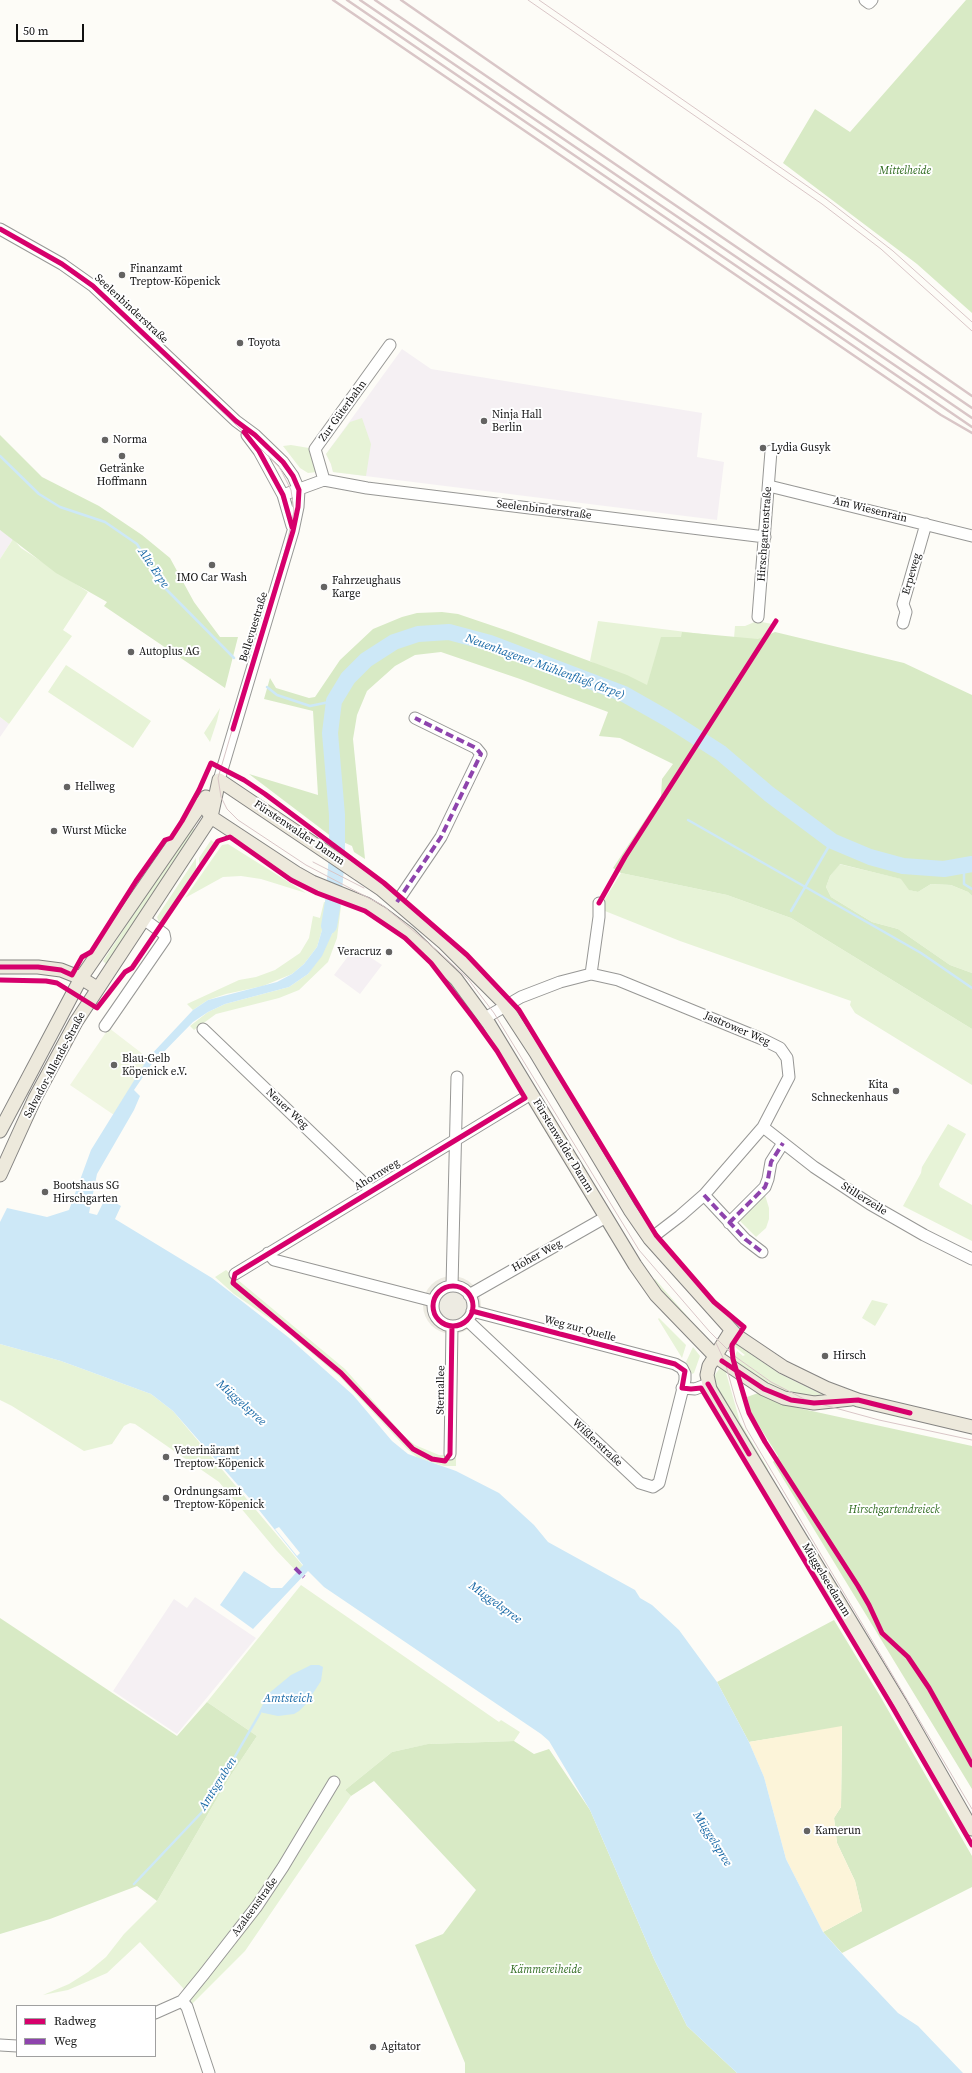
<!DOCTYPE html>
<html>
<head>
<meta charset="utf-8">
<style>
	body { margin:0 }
	#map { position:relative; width:972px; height:2073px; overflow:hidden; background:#fdfcf7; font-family:"Source Serif 4",serif }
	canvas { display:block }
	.legend { position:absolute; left:16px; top:2005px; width:140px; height:52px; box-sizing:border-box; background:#fff; border:1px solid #a0a0a0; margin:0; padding:5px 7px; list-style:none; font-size:12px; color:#111 }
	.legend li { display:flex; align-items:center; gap:8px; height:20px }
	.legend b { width:20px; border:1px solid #a0a0a0 }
	.scale { position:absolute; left:16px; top:24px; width:68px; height:18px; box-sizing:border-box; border:2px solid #111; border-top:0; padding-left:5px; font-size:12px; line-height:14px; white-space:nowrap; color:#111; -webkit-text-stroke:3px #fff; paint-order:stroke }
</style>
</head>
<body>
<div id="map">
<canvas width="972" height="2073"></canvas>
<ul class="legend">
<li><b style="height:5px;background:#d6006c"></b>Radweg</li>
<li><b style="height:5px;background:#8e44ad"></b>Weg</li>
</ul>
<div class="scale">50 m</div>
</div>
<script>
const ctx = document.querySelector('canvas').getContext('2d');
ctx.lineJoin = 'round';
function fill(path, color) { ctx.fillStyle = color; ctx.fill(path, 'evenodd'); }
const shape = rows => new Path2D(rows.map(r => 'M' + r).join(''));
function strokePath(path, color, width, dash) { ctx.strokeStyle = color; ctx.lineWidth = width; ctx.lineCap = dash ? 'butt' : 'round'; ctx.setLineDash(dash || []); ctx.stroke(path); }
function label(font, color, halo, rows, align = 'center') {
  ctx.font = font + ' "Source Serif 4",serif'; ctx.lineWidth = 4; ctx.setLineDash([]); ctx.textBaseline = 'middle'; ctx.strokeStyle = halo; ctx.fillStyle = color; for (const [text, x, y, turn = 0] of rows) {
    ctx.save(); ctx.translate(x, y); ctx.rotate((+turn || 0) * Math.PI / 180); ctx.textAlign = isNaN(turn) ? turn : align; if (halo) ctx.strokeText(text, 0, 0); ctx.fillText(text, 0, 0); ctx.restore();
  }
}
fill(shape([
	[402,349,431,369,702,413,697,457,724,462,717,520,333,472,331,464,326,454],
	[0,530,13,539,0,559],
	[0,717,9,724,0,737],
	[355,947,382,965,360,994,334,975],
	[195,1597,256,1638,177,1734,113,1691,174,1599,187,1608]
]), '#f5f0f3');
fill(shape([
	[362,418,371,444,366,476,333,472,331,464,326,454,350,422],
	[291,445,309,448,317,472,308,473,300,468,283,446],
	[13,539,21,548,88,592,63,630,72,636,9,724,0,717,0,559],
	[598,621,734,638,735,626,745,626,757,621,772,624,759,646,707,724,590,661],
	[66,665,151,721,133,748,48,692],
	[220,708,217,721,210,742,204,733],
	[191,827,197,831,107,965,103,961],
	[211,840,215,843,199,867,199,858],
	[228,844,306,893,261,879,241,876,223,877,185,898,222,845],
	[196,858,196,869,160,925,157,917],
	[839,864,902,879,910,890,918,892,931,884,951,885,968,892,972,896,972,973,950,965,898,929,872,922,831,897,826,887,830,876],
	[621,873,727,895,791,918,972,1029,972,1085,855,1013,850,1005,851,1001,680,941,605,911,603,902],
	[324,902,330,903,317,947,304,964,292,974,263,986,226,994,208,1000,193,1010,187,1004,239,980,256,977,275,970,300,953,309,938,313,916,320,918],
	[337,905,341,906,337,938,328,962,299,990,279,998,216,1014,194,1030,190,1026,208,1012,225,1004,289,987,308,974,332,934],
	[948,1124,966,1134,939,1184,940,1187,972,1205,972,1241,903,1206,921,1173,922,1167],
	[764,1192,769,1208,769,1219,766,1228,756,1237,738,1219],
	[226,1270,345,1369,405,1437,415,1445,439,1455,456,1455,456,1466,444,1466,418,1458,407,1449,341,1378,279,1325,234,1294,215,1277],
	[655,1279,700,1331,652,1281],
	[872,1300,888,1304,875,1326,862,1318],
	[659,1318,686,1345,682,1358,658,1319],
	[0,1344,61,1361,151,1394,173,1411,303,1566,297,1572,276,1550,219,1482,135,1424,130,1423,124,1426,112,1444,84,1451,12,1406,0,1400],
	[736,1344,780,1374,827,1397,799,1400,738,1368,734,1358,737,1351,743,1356,745,1355,734,1346],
	[693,1347,700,1356,694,1373,692,1374,686,1362],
	[722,1367,725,1369,740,1422,768,1469,767,1475,722,1401,716,1385,714,1376,720,1368],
	[301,1585,499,1722,501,1720,520,1732,514,1741,429,1744,392,1752,345,1790,351,1796,245,1951,192,2004,183,1988,140,1942,107,1973,68,1990,43,1995,69,1984,88,1972,106,1957,124,1934,157,1901,229,1778,257,1736,207,1702]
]), '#e7f3d7');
fill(shape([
	[966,0,972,0,972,313,917,264,783,163,815,109,850,132],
	[0,435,42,477,99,506,142,535,170,558,194,602,220,637,238,637,225,688,104,606,107,602,56,573,0,530],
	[442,612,458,614,511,632,627,675,647,685,661,637,681,637,682,632,758,639,775,632,904,663,972,695,972,896,968,892,951,885,931,884,918,892,909,890,901,879,840,864,830,876,826,887,831,897,872,922,898,929,950,965,972,973,972,1029,791,918,727,895,621,873,613,868,661,796,662,779,673,764,620,738,599,736,608,712,520,679,441,652,415,655,395,666,367,691,357,715,353,739,365,859,354,852,352,846,332,837,249,774,318,795,313,711,264,699,270,678,276,688,309,698,315,697,340,660,373,629,402,617,417,613],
	[758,1393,798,1408,972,1446,972,1789,773,1462,778,1456,751,1413,747,1397],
	[0,1618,177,1736,207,1702,257,1736,229,1778,157,1901,137,1886,50,1919,0,1934],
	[834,1620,880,1696,972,1856,972,1887,842,1953,823,1932,862,1911,855,1881,837,1843,834,1818,841,1807,842,1727,749,1742,717,1682],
	[514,1741,534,1754,549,1749,590,1810,654,1959,687,2026,737,2073,465,2073,465,2063,415,1945,443,1934,476,1890,374,1781,351,1796,345,1790,392,1752,428,1744]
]), '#d8eac5');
fill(shape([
	[842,1726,841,1807,834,1818,837,1843,855,1881,862,1911,823,1932,786,1859,764,1777,749,1742]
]), '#fcf4d9');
fill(shape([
	[109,1028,148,1058,114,1115,70,1085]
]), '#f0f6e1');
fill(shape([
	'423 1305a29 29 0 1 1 58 0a29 29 0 1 1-58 0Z'
]), '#edebe2');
fill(shape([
	[330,903,337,905,332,934,322,956,308,974,289,987,225,1004,208,1012,193,1022,151,1065,134,1090,140,1096,134,1110,97,1174,89,1213,97,1215,106,1197,121,1206,115,1219,212,1278,288,1337,353,1395,392,1441,408,1454,456,1471,499,1493,534,1525,548,1542,635,1590,640,1598,652,1605,679,1630,717,1682,749,1742,764,1777,786,1859,823,1932,846,1958,898,2013,918,2026,963,2073,737,2073,687,2026,654,1959,590,1810,549,1741,541,1734,324,1587,308,1571,253,1629,220,1605,244,1571,271,1588,282,1588,303,1565,251,1500,173,1411,151,1394,61,1361,0,1344,0,1222,7,1208,47,1217,69,1210,91,1150,148,1058,193,1010,208,1000,277,982,292,974,304,964,317,947],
	[311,1665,319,1665,323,1667,321,1681,306,1704,299,1711,294,1714,278,1716,259,1712,268,1694,291,1675]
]), '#cde8f7');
fill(shape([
	[279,1527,300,1553,297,1556,275,1529]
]), '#fdfcf7');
strokePath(shape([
	[0,456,39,494,60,507,105,522,137,544,160,583,234,658],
	[267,687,277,695,310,706,334,701],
	[688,820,921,953,972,988],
	[964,866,964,884,972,889],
	[791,911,832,841],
	[134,1884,204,1810,260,1713]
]), '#cde8f7', 2.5);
strokePath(shape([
	[329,926,333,902,337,856,337,815,330,733,334,701,348,678,366,660,394,642,418,634,449,632,490,643,624,694,668,719,721,753,769,794,832,841,870,857,903,866,944,869,972,864]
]), '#cde8f7', 16);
const minor = shape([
	[865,0,869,3,872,0],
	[0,229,62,264,93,286,236,421,255,435,283,462,293,476,299,490,298,507,293,531,219,780],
	[247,435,259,451,283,495,292,526],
	[324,480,315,449,390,345],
	[769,486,972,536],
	[283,495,324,480,367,488,765,537],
	[758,617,771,451],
	[903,623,906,612,903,604,926,524],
	[397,902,441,837,481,754,476,748,415,718],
	[591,974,599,917,599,903],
	[485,1018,521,997,560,982,591,974,618,980,762,1039,780,1048,787,1058,789,1077,763,1127,704,1195,680,1216,650,1239],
	[105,1026,165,939,164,934,145,920],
	[203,1029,371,1190],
	[763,1127,814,1167,870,1204,924,1235,972,1259],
	[704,1195,745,1239,762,1252],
	[729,1223,765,1187,768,1179,771,1162,783,1143],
	[268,1253,274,1260,433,1301],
	[235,1274,531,1094],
	[452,1286,457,1077],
	'433 1306a20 20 0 1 1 40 0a20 20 0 1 1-40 0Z',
	[469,1295,606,1217],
	[467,1320,640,1483,653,1487,659,1483,685,1380,685,1374,682,1368,675,1364,472,1311],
	[682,1388,695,1389,708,1384],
	[450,1454,452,1326],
	[182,2001,187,2007,209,2073],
	[155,2013,182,2001,204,1974,257,1906,283,1867,334,1782],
	[0,2045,17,2046]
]);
const major = shape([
	[219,780,381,889,443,942,502,1001,536,1053,630,1210,650,1239,737,1336,783,1367,826,1388,858,1400,972,1427],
	[202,802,211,817,296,873,312,882,366,904,381,913,409,934,456,979,489,1024,635,1265,656,1295,715,1356,764,1389,784,1398,814,1403,851,1399],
	[0,967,38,967,61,970,81,978,97,988],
	[0,1131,81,978,206,797],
	[0,1175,35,1098,76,1022,211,817,219,780],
	[731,1331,709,1366,707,1375,710,1389,900,1703,972,1829]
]);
strokePath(minor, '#979795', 13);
strokePath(major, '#858482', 15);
strokePath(minor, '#fffffe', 11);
strokePath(major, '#ede9dc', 13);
strokePath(shape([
	[528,0,822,204,881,249,972,331],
	[539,0,826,199,893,251,972,322],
	[0,231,53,260,89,285,254,442,280,468,291,490,294,511,286,547,218,778,221,797,227,809,238,820,306,865,382,905,439,952,468,979,494,1013,639,1250,709,1331,733,1355,771,1382,806,1400,879,1420,972,1440],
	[313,862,364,888],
	[716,1343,725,1362,736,1402,746,1428,972,1809]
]), '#d9c6c7', 1);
strokePath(shape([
	[333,0,941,415,972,433],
	[347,0,972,427],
	[360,0,972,418],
	[375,0,972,408],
	[401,0,972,396]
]), '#d9c6c7', 2.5);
strokePath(shape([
	[397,902,441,837,481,754,476,748,415,718],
	[704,1195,745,1239,762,1252],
	[729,1223,765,1187,768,1179,771,1162,783,1143],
	[295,1568,304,1577]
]), '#8e44ad', 4, [8, 4]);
strokePath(shape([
	[0,229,62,264,93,286,236,421,255,435,283,462,293,476,299,490,298,507,293,531,233,729],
	[244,432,259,451,283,495,292,527],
	[599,903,625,857,776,621],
	[0,967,38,967,61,970,72,975,82,957,91,952,136,881,165,840,171,838,182,821,199,790,211,763,244,780,265,794,384,883,467,955,519,1010,656,1235,714,1302,744,1327,732,1345,732,1349,733,1359,749,1413,765,1442,858,1586,869,1605,882,1633,908,1657,929,1688,972,1765],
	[0,980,46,981,57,983,97,1008,125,972,132,968,218,841,230,837,291,880,317,893,365,911,405,938,431,963,474,1019,497,1051,525,1098,235,1274,233,1283,341,1373,413,1449,432,1459,445,1461,450,1454,452,1326],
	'433 1306a20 20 0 1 1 40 0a20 20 0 1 1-40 0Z',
	[472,1311,675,1364,685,1371,682,1388,691,1389,701,1388,893,1708,972,1845],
	[722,1361,764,1389,791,1400,814,1403,858,1400,910,1413],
	[708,1384,749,1454]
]), '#d6006c', 5);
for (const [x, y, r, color] of [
	[122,275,4,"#646362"],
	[240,343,4,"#646362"],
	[484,421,4,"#646362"],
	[105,440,4,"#646362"],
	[763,448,4,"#646362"],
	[122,456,4,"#646362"],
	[212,565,4,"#646362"],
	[324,587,4,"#646362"],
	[131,652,4,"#646362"],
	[67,787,4,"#646362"],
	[54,831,4,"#646362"],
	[389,952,4,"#646362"],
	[114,1065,4,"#646362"],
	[896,1091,4,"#646362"],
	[45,1192,4,"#646362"],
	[825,1356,4,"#646362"],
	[166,1457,4,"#646362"],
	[166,1498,4,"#646362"],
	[807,1831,4,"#646362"],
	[373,2047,4,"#646362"]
]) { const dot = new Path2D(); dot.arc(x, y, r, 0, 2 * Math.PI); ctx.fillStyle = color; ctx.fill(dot); strokePath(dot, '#fff', 1.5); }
label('italic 11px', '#2f6b1f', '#fff', [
	["Mittelheide",905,171],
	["Hirschgartendreieck",894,1510],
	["Kämmereiheide",546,1970]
]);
label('11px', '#111', '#fff', [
	["Finanzamt",130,269],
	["Treptow-Köpenick",130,282],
	["Toyota",248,343],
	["Ninja Hall",492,415],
	["Berlin",492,428],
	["Norma",113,440],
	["Lydia Gusyk",771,448],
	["Getränke",122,469,"center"],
	["Hoffmann",122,482,"center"],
	["IMO Car Wash",212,578,"center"],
	["Fahrzeughaus",332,581],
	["Karge",332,594],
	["Autoplus AG",139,652],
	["Hellweg",75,787],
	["Wurst Mücke",62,831],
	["Veracruz",381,952,"right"],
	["Blau-Gelb",122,1059],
	["Köpenick e.V.",122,1072],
	["Kita",888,1085,"right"],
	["Schneckenhaus",888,1098,"right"],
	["Bootshaus SG",53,1186],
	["Hirschgarten",53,1199],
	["Hirsch",833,1356],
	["Veterinäramt",174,1451],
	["Treptow-Köpenick",174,1464],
	["Ordnungsamt",174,1492],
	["Treptow-Köpenick",174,1505],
	["Kamerun",815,1831],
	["Agitator",381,2047]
], 'left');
label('11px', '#111', '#fff', [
	["Seelenbinderstraße",131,309,43],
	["Zur Güterbahn",343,411,-54],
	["Seelenbinderstraße",544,510,7],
	["Am Wiesenrain",870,510,14],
	["Hirschgartenstraße",765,534,-86],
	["Erpeweg",912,574,-74],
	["Bellevuestraße",254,627,-73],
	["Fürstenwalder Damm",299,833,34],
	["Jastrower Weg",737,1029,23],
	["Salvador-Allende-Straße",55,1065,-62],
	["Neuer Weg",287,1109,43],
	["Fürstenwalder Damm",563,1146,59],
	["Ahornweg",377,1175,-31],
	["Stillerzeile",864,1199,32],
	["Hoher Weg",537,1256,-29],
	["Weg zur Quelle",580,1329,15],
	["Sternallee",441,1390,-89],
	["Wißlerstraße",597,1443,43],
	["Müggelseedamm",826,1580,59],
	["Azaleenstraße",255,1907,-54]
]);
label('italic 12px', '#1768a6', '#fff', [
	["Alte Erpe",153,568,56],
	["Neuenhagener Mühlenfließ (Erpe)",545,667,20],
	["Müggelspree",241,1403,42],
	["Müggelspree",495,1603,36],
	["Amtsteich",288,1699],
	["Amtsgraben",218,1784,-58],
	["Müggelspree",712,1839,58]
]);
</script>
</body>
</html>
